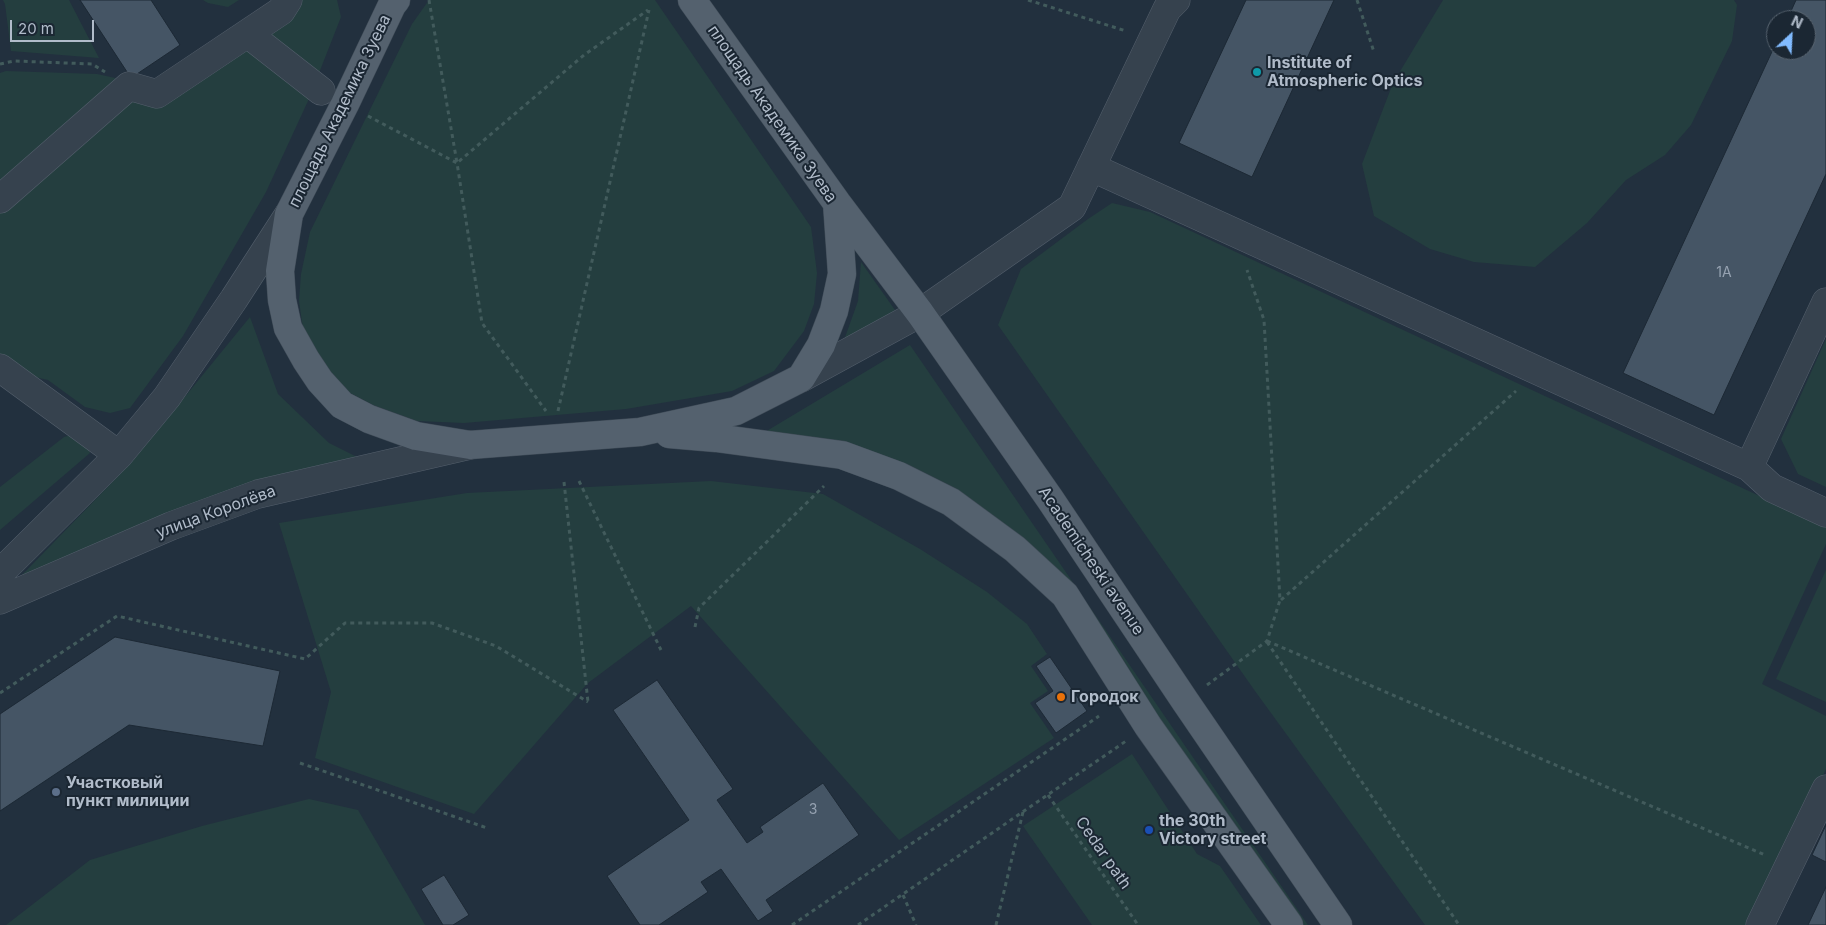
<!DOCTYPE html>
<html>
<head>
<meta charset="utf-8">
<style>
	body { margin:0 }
	#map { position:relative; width:1826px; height:925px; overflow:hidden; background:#22303e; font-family:Inter,sans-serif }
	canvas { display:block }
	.north { position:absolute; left:1766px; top:10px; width:50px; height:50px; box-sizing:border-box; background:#1b2733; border:1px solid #57636f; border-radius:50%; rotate:25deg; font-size:14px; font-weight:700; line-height:20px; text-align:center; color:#b1bcca }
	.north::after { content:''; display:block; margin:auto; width:18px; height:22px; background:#81bbff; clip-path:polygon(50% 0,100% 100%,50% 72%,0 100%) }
	.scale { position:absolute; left:10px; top:20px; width:84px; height:22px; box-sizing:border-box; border:2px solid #b1bcca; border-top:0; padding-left:6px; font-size:15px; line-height:18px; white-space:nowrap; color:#b1bcca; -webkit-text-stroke:4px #1b2733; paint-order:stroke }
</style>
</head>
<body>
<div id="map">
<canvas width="1826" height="925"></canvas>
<div class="north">N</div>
<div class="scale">20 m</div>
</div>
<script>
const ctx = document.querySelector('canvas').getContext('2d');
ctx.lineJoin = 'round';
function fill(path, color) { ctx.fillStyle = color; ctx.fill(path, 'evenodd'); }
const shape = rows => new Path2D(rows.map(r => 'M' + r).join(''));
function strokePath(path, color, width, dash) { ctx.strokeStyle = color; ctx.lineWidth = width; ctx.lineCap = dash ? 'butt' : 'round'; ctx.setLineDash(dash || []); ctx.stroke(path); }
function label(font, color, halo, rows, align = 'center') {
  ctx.font = font + ' Inter,sans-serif'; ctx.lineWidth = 4; ctx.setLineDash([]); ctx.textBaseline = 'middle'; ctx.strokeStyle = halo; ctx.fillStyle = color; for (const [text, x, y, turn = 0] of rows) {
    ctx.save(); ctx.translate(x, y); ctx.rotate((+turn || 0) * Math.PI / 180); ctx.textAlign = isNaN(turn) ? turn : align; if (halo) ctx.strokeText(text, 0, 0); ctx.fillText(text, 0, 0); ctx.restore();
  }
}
fill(shape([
	[3,0,69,0,99,58,11,51,5,4],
	[203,0,239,0,228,7,208,3],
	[272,0,337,0,341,17,308,101,266,192,183,336,130,408,110,413,85,407,48,380,22,374,0,358,0,73,6,71,97,74,147,85,209,52],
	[429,0,655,0,811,227,817,273,814,304,804,331,774,371,732,391,626,409,464,423,417,421,373,405,348,392,330,375,303,329,299,301,301,274,310,232,412,24],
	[1443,0,1734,0,1737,5,1732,41,1691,125,1665,155,1626,180,1587,223,1535,267,1474,262,1430,249,1374,216,1362,164,1393,83],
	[1112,203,1150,212,1826,527,1826,544,1762,684,1826,716,1826,769,1752,925,1425,925,1255,691,998,325,1021,269,1088,219],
	[861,262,895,310,843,343,858,301],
	[250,317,278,394,329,443,371,464,21,576,130,464],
	[1826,339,1826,487,1798,474,1781,439],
	[910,345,1308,925,1298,925,1076,601,983,520,755,438],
	[75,434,86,441,90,453,0,530,0,487,64,437],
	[711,481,823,494,920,549,987,592,1027,624,1047,654,1031,666,1048,691,1030,703,1054,738,899,840,691,606,588,683,474,814,315,758,331,692,279,523,467,493],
	[1826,570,1826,702,1776,679],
	[1132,754,1197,854,1220,866,1261,925,1092,925,1023,826],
	[309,799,358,810,425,925,6,925,90,860,202,826]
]), '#243e3f');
const building = shape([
	[80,0,151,0,180,45,131,78,80,0],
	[1246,0,1334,0,1252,177,1179,143,1246,0],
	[1796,0,1826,0,1826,174,1714,415,1623,373,1776,43,1776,50,1806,50,1806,20,1787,20,1796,0],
	[115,637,280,671,263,746,129,725,0,811,0,714,115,637],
	[1050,657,1087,711,1056,733,1035,703,1053,691,1036,666,1050,657],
	[657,680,733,789,717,800,747,843,763,832,760,827,823,783,859,835,766,900,773,911,758,921,721,869,701,882,708,892,659,925,640,925,607,876,689,820,613,710,657,680],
	[1826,825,1826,862,1812,855,1826,825],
	[444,875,469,915,453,925,443,925,421,889,444,875],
	[1826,887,1826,925,1808,925,1826,887]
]);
fill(building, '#455565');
strokePath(building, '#1d2935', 1);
const minor = shape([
	[248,34,321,91],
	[1091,167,1749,467,1772,488,1826,513],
	[0,199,129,86,157,94,281,11,288,0],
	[0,368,119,455],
	[801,378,920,313,1072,207,1167,9,1176,0],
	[1749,467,1826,302],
	[0,573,119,455,167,397,234,299,289,214],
	[0,600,171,526,258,494,470,445],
	[1760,925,1826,789]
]);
const major = shape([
	[396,0,392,5,345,104,289,214,280,271,282,300,288,328,306,360,320,381,342,405,369,419,416,436,470,445,640,432,736,411,801,378,821,345,834,311,842,274,837,203],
	[692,0,837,203,920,313,1050,499,1185,701,1338,925],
	[669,434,716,438,842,455,899,476,951,502,1015,549,1065,595,1148,726,1289,925]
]);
strokePath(minor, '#545f6c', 29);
strokePath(major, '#3f4b57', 29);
strokePath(shape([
	[429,0,457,163,584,55,648,10],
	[1028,0,1126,31],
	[1357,0,1374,52],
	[0,64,14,61,92,64,105,72],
	[368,116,457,163,482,323,546,411],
	[558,411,649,10],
	[579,481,661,650],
	[564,482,588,702],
	[1281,600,1516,391],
	[695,627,699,608,824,486],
	[1267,641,1765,855],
	[1267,642,1459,925],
	[1207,685,1267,641,1280,600,1264,320,1247,270],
	[0,693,117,616,305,659,345,623,432,623,496,646,588,702],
	[300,763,487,828],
	[1048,795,1138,925],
	[903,895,916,925],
	[792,925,1099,716],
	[858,925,1126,741],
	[996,925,1023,812]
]), '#425b5c', 3, [4, 4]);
strokePath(minor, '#36424e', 28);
strokePath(major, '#54616e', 28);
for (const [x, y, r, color] of [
	[1257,72,5,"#0f9aa8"],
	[1061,697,5,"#e8710a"],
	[56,792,5,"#5c6f8a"],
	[1149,830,5,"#1a4fb4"]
]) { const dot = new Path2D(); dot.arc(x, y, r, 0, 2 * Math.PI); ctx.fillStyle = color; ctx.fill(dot); strokePath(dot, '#1b2733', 2); }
label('14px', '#96a2b1', null, [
	["1А",1724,273],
	["3",813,810]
]);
label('bold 16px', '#b1bcca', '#1b2733', [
	["Institute of",1267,63],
	["Atmospheric Optics",1267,81],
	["Городок",1071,697],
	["Участковый",66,783],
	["пункт милиции",66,801],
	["the 30th",1159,821],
	["Victory street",1159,839]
], 'left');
label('16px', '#b1bcca', '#1b2733', [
	["площадь Академика Зуева",340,111,-64],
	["площадь Академика Зуева",772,114,55],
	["улица Королёва",216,512,-20],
	["Academicheski avenue",1091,561,56],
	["Cedar path",1103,853,55]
]);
</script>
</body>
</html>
